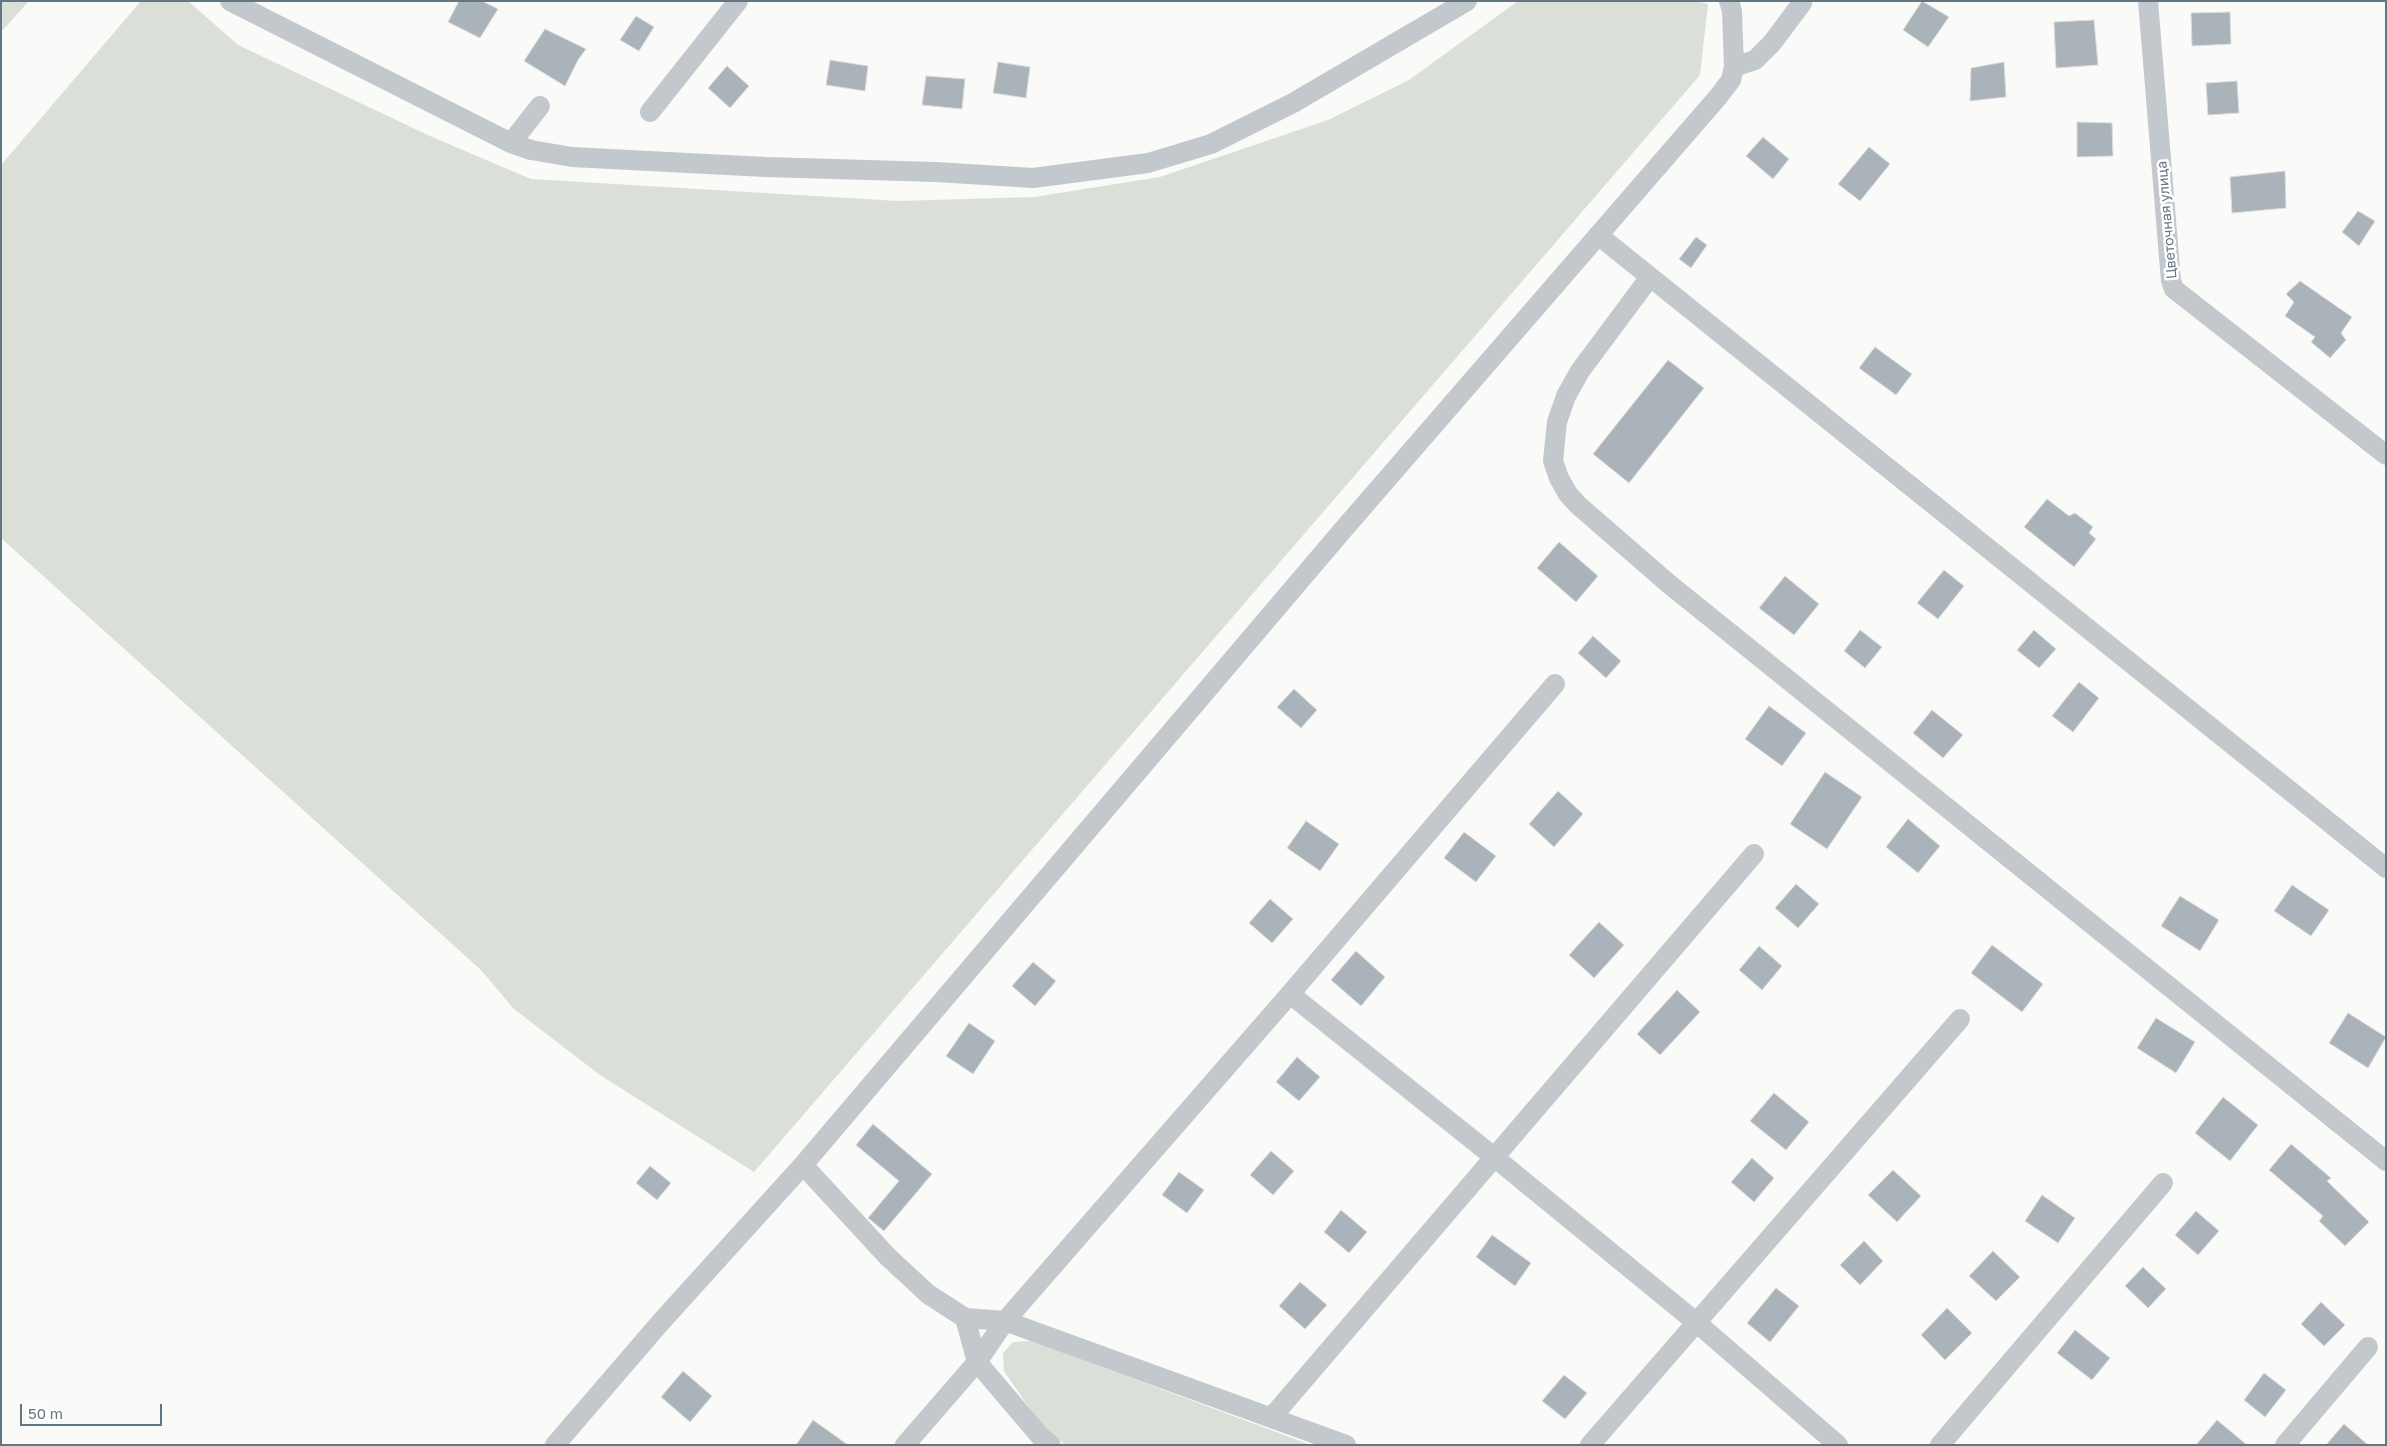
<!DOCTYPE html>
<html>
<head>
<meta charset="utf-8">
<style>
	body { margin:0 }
	#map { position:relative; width:2387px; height:1446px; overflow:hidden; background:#fafaf8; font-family:"Golos Text",sans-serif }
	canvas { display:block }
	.frame { position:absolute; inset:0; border:2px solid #657683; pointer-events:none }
	.scale { position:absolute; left:20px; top:1404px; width:142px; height:22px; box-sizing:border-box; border:2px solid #657683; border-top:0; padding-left:6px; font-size:15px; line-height:18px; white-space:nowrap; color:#657683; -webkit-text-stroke:4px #fff; paint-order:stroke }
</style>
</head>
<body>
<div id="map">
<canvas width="2387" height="1446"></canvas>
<div class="frame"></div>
<div class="scale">50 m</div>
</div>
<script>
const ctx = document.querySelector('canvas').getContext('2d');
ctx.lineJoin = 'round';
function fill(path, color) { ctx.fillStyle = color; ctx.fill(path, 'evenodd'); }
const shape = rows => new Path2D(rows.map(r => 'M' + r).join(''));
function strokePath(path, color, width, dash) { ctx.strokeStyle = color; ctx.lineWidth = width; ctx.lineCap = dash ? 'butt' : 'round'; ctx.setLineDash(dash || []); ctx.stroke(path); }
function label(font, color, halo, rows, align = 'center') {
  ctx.font = font + ' "Golos Text",sans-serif'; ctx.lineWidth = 5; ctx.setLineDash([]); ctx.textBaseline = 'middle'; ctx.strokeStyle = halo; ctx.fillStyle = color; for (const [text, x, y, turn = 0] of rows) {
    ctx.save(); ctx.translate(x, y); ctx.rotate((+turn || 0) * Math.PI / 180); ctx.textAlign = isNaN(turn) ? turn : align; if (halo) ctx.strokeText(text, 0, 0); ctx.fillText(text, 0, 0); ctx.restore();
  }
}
fill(shape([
	[1,1,29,1,1,32],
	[141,1,188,1,238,45,432,137,531,179,898,201,1034,197,1160,177,1328,120,1409,80,1518,1,1697,1,1708,4,1700,75,754,1172,600,1075,514,1009,481,970,1,538,1,165],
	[1032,1341,1311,1445,1065,1445,1039,1422,1004,1371,1003,1353,1013,1342]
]), '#dadfd7');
const building = shape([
	[459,1,482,1,498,9,480,38,448,22,459,1],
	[1922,1,1949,17,1928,47,1903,30,1922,1],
	[2230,12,2231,44,2192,46,2191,13,2230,12],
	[636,16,654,27,639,51,620,40,636,16],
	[2094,20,2098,65,2056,68,2054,22,2094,20],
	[545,29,586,49,578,60,565,86,524,61,545,29],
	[830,60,868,66,865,91,826,85,830,60],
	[998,62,1030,67,1026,98,993,93,998,62],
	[2004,62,2006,97,1970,101,1971,68,2004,62],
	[727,66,749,86,730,108,708,88,727,66],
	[926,76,965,79,962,109,922,105,926,76],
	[2237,81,2239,113,2208,115,2206,83,2237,81],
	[2077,122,2112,123,2113,156,2077,157,2077,122],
	[1763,137,1789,159,1773,179,1746,156,1763,137],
	[1869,147,1890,164,1860,201,1838,184,1869,147],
	[2285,171,2286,208,2232,213,2230,177,2285,171],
	[2358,211,2375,221,2359,246,2342,232,2358,211],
	[1696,237,1707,245,1691,268,1679,259,1696,237],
	[2300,281,2352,317,2341,333,2346,340,2330,358,2311,342,2315,337,2285,316,2294,302,2286,294,2300,281],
	[1875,347,1912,374,1896,395,1859,368,1875,347],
	[1668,360,1704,388,1629,483,1593,454,1668,360],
	[2047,499,2069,516,2075,513,2093,527,2089,533,2096,539,2074,567,2024,527,2047,499],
	[1559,542,1598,576,1576,602,1537,568,1559,542],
	[1944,570,1964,586,1938,619,1917,603,1944,570],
	[1785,576,1819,604,1794,635,1759,608,1785,576],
	[1860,630,1882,647,1865,668,1844,651,1860,630],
	[2034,630,2056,649,2039,668,2017,650,2034,630],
	[1593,636,1621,661,1606,678,1578,653,1593,636],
	[2079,682,2099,698,2073,732,2052,716,2079,682],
	[1294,689,1317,710,1301,728,1277,707,1294,689],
	[1769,706,1806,733,1782,766,1745,739,1769,706],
	[1932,710,1963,735,1943,758,1913,733,1932,710],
	[1825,772,1862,797,1827,849,1790,824,1825,772],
	[1558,791,1583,814,1554,847,1529,824,1558,791],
	[1908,819,1940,846,1918,873,1886,847,1908,819],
	[1306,821,1339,844,1320,871,1287,848,1306,821],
	[1464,832,1496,856,1476,882,1444,858,1464,832],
	[1796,884,1819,904,1798,928,1775,908,1796,884],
	[2292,885,2329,910,2311,936,2274,911,2292,885],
	[2180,896,2219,920,2200,951,2161,926,2180,896],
	[1270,899,1293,919,1272,943,1249,923,1270,899],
	[1599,922,1624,945,1594,978,1569,955,1599,922],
	[1992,945,2043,984,2022,1012,1971,973,1992,945],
	[1759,946,1782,966,1762,990,1739,970,1759,946],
	[1356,951,1385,977,1361,1006,1331,980,1356,951],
	[1033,962,1056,981,1035,1006,1012,986,1033,962],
	[1677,990,1700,1012,1660,1055,1637,1034,1677,990],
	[2348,1013,2386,1037,2368,1068,2329,1043,2348,1013],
	[2156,1018,2195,1042,2176,1073,2137,1048,2156,1018],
	[969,1023,995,1041,973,1074,946,1056,969,1023],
	[1297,1057,1320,1077,1299,1101,1276,1082,1297,1057],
	[1774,1093,1809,1122,1786,1150,1750,1121,1774,1093],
	[2223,1097,2258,1125,2230,1161,2195,1133,2223,1097],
	[873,1124,932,1174,884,1231,868,1218,899,1181,856,1145,873,1124],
	[2291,1144,2331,1178,2327,1181,2369,1222,2345,1246,2319,1221,2323,1216,2269,1170,2291,1144],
	[1271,1151,1294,1171,1273,1195,1250,1175,1271,1151],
	[1752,1158,1774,1178,1754,1202,1731,1182,1752,1158],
	[650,1166,671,1183,657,1200,636,1183,650,1166],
	[1893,1170,1921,1196,1897,1222,1868,1195,1893,1170],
	[1179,1172,1204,1190,1187,1213,1162,1195,1179,1172],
	[2042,1195,2075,1218,2058,1243,2025,1221,2042,1195],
	[1341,1210,1367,1232,1349,1253,1324,1232,1341,1210],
	[2196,1211,2219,1231,2198,1255,2175,1235,2196,1211],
	[1492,1235,1531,1263,1515,1286,1476,1257,1492,1235],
	[1864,1241,1883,1261,1860,1285,1840,1265,1864,1241],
	[1993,1251,2020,1277,1996,1301,1969,1276,1993,1251],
	[2143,1267,2166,1289,2148,1308,2125,1286,2143,1267],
	[1300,1282,1327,1305,1305,1329,1279,1306,1300,1282],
	[1776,1288,1799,1306,1770,1342,1747,1323,1776,1288],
	[2321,1302,2345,1325,2324,1346,2301,1324,2321,1302],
	[1947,1308,1972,1333,1945,1360,1921,1335,1947,1308],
	[2075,1330,2110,1358,2092,1380,2057,1353,2075,1330],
	[683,1371,712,1396,690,1422,661,1397,683,1371],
	[2264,1373,2286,1390,2265,1417,2244,1400,2264,1373],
	[1564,1375,1587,1393,1565,1419,1542,1401,1564,1375],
	[813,1420,848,1445,796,1445,813,1420],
	[2217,1420,2247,1445,2196,1445,2217,1420],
	[2344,1424,2368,1445,2326,1445,2344,1424]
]);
fill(building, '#aab3b9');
strokePath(building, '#dcdcda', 1);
strokePath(shape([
	[230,1,511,143,531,150,572,157,765,167,936,172,1033,178,1148,163,1211,144,1293,103,1467,1],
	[2148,1,2171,281,2174,289,2386,455],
	[1734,67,1755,60,1772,43,1802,3,1801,1],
	[650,112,738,1],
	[511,143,540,106],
	[1598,235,2386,868],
	[1650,277,1580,371,1566,396,1557,422,1553,461,1559,478,1568,494,1578,505,1669,584,2386,1161],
	[1290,994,1494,1157,1697,1323,1838,1445],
	[803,1165,888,1257,928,1294,965,1318,1005,1321,1346,1445],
	[965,1318,977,1362,1040,1436,1051,1445],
	[1271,1418,1754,854],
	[555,1445,660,1323,803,1165,1342,531,1718,97,1731,80,1734,67,1732,11,1729,1],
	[905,1445,977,1362,1005,1321,1290,994,1555,684],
	[1590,1445,1960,1019],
	[1940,1445,2163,1183],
	[2285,1445,2368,1347]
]), '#c3c8cc', 20);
label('14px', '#657683', '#fff', [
	["Цветочная улица",2167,220,-95]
]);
</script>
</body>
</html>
